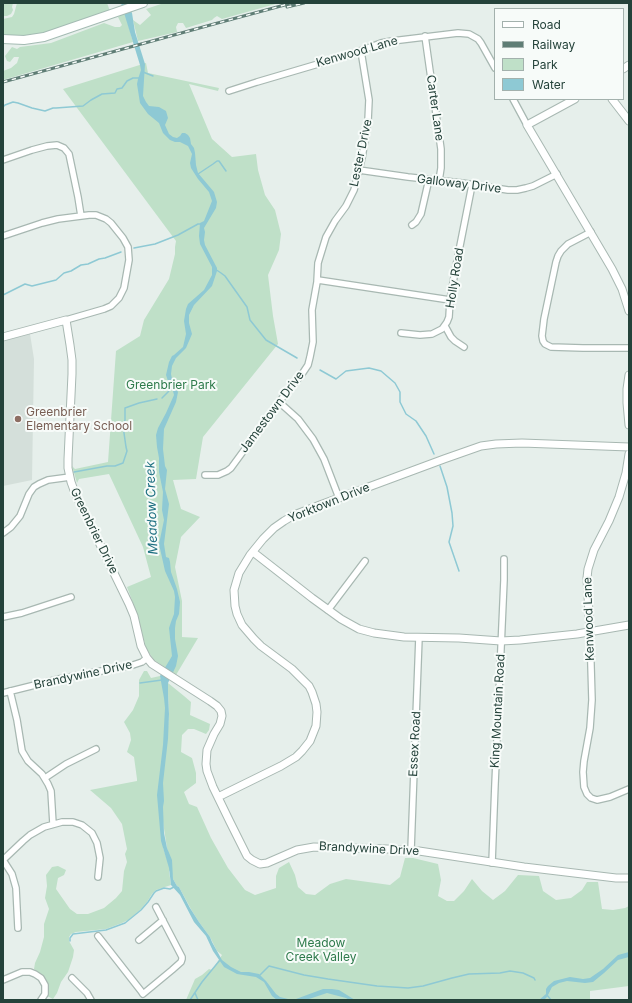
<!DOCTYPE html>
<html>
<head>
<meta charset="utf-8">
<style>
	body { margin:0 }
	#map { position:relative; width:632px; height:1003px; overflow:hidden; background:#e6efeb; font-family:Inter,sans-serif }
	canvas { display:block }
	.frame { position:absolute; inset:0; border:4px solid #24423a; pointer-events:none }
	.legend { position:absolute; left:494px; top:8px; width:130px; height:92px; box-sizing:border-box; background:#f7fbf9; border:1px solid #a3b1ad; margin:0; padding:5px 7px; list-style:none; font-size:12px; color:#24423a }
	.legend li { display:flex; align-items:center; gap:8px; height:20px }
	.legend b { width:20px; border:1px solid #a3b1ad }
</style>
</head>
<body>
<div id="map">
<canvas width="632" height="1003"></canvas>
<div class="frame"></div>
<ul class="legend">
<li><b style="height:5px;background:#fff"></b>Road</li>
<li><b style="height:5px;background:#5f7d75"></b>Railway</li>
<li><b style="height:11px;background:#bfe0c8"></b>Park</li>
<li><b style="height:11px;background:#8ec9d4"></b>Water</li>
</ul>
</div>
<script>
const ctx = document.querySelector('canvas').getContext('2d');
ctx.lineJoin = 'round';
function fill(path, color) { ctx.fillStyle = color; ctx.fill(path, 'evenodd'); }
const shape = rows => new Path2D(rows.map(r => 'M' + r).join(''));
function strokePath(path, color, width, dash) { ctx.strokeStyle = color; ctx.lineWidth = width; ctx.lineCap = dash ? 'butt' : 'round'; ctx.setLineDash(dash || []); ctx.stroke(path); }
function label(font, color, halo, rows, align = 'center') {
  ctx.font = font + ' Inter,sans-serif'; ctx.lineWidth = 4; ctx.setLineDash([]); ctx.textBaseline = 'middle'; ctx.strokeStyle = halo; ctx.fillStyle = color; for (const [text, x, y, turn = 0] of rows) {
    ctx.save(); ctx.translate(x, y); ctx.rotate((+turn || 0) * Math.PI / 180); ctx.textAlign = isNaN(turn) ? turn : align; if (halo) ctx.strokeText(text, 0, 0); ctx.fillText(text, 0, 0); ctx.restore();
  }
}
fill(shape([
	[30,334,34,359,32,480,3,486,3,341]
]), '#d4dfda');
fill(shape([
	[3,3,13,3,12,7,13,10,11,14,7,16,3,16],
	[17,3,107,3,110,11,62,29,23,37,3,36,3,19,12,17,14,14],
	[164,3,279,3,222,19,217,16,214,18,212,20,186,28,183,23,178,23,176,27,177,32,138,41,133,20,140,25,151,15,146,9],
	[125,13,133,42,3,80,3,71,11,68,17,63,19,57,14,57,10,62,7,61,5,56,12,47,17,49,20,47,51,43,104,23,115,27,120,27,122,25,118,17],
	[146,63,148,73,219,88,218,91,189,84,212,139,232,157,256,154,258,170,265,195,275,210,281,234,279,250,268,275,273,316,278,344,203,437,196,479,173,480,181,509,200,517,181,537,175,567,182,601,182,637,198,638,176,675,154,660,146,648,136,611,127,587,151,577,143,547,109,474,79,479,77,483,72,466,75,469,108,462,116,351,140,336,144,320,169,279,175,254,175,247,176,241,63,89],
	[144,671,147,671,151,678,160,676,162,683,163,683,168,726,169,714,168,693,168,683,184,696,191,702,190,715,210,724,209,730,206,734,194,729,188,729,182,735,181,752,192,758,196,773,196,783,184,792,189,804,197,807,211,838,228,868,245,890,255,895,276,888,276,876,279,868,289,862,295,875,298,887,306,894,315,895,330,884,346,879,390,885,400,877,405,858,413,858,438,864,441,880,438,896,447,901,454,901,464,891,472,879,482,891,493,900,505,891,518,875,539,876,543,891,556,900,571,898,582,890,587,882,598,882,602,909,613,910,625,908,629,906,629,986,590,991,590,1000,186,1000,195,979,202,975,209,969,212,970,222,955,217,951,210,937,199,922,192,911,179,887,177,886,173,879,167,848,163,822,163,848,171,870,169,871,171,885,156,890,152,894,147,902,140,910,128,920,122,923,106,929,76,932,71,934,69,937,69,941,74,950,73,957,68,972,61,982,57,993,53,999,47,996,49,986,44,977,34,969,35,963,40,952,44,937,44,924,49,909,45,898,47,886,46,875,52,867,58,866,66,870,64,875,58,878,56,889,70,909,77,914,88,914,104,908,116,898,122,891,124,871,127,862,125,854,127,849,122,824,111,808,90,790,137,781,137,779,134,757,127,752,131,740,130,733,124,722,133,710,139,696,139,680]
]), '#bfe0c8');
fill(shape([
	[121,3,127,3,132,13,135,32,145,64,143,96,146,102,149,106,159,107,166,111,168,118,165,125,169,134,173,137,177,138,180,136,182,133,185,133,188,135,190,138,191,144,194,148,195,153,196,165,198,173,214,192,217,202,216,208,204,228,205,232,204,240,205,245,217,268,217,271,212,286,194,305,189,315,189,323,192,334,186,348,176,358,172,366,171,374,173,384,178,392,176,402,164,429,163,449,165,466,167,470,165,489,169,504,164,544,166,557,169,558,170,562,171,572,177,589,180,602,179,614,176,621,175,628,175,639,178,656,176,666,168,683,168,693,169,714,168,739,163,783,164,801,163,807,164,833,167,848,172,860,173,879,177,886,179,887,190,908,199,922,210,937,212,942,222,960,231,967,241,972,249,972,259,974,266,981,276,994,280,997,288,999,296,999,323,989,332,989,339,990,355,1000,349,1000,346,998,327,993,306,1000,277,1000,272,996,264,982,256,977,237,974,224,967,213,951,206,936,194,922,180,895,171,885,169,868,161,841,157,795,163,745,165,708,164,698,160,676,172,656,169,628,171,622,174,614,175,597,174,591,165,571,159,544,164,520,162,510,163,492,159,472,159,458,157,447,156,435,158,428,166,413,174,395,173,391,170,387,166,375,169,362,172,356,174,355,183,347,186,334,184,321,186,309,188,304,204,290,212,275,212,267,200,244,199,236,200,223,204,221,212,201,209,192,198,179,191,168,190,163,192,154,188,146,180,142,175,142,170,140,163,133,159,123,148,114,140,103,137,84,138,79,141,70,140,65],
	[629,952,629,957,618,960,604,973,593,982,585,983,567,981,559,983,552,987,547,997,544,1000,539,1000,546,994,546,989,548,986,554,981,570,977,583,979,590,978,603,969,618,955]
]), '#8ec9d4');
strokePath(shape([
	[143,72,153,76],
	[3,107,5,105,13,102,18,103,32,108,45,111,53,108,56,108,83,106,91,100,102,94,115,93,117,89,122,88,127,81,133,78,140,78],
	[198,174,213,164,217,161,219,161,226,171],
	[134,248,155,244,178,235,198,224,201,224],
	[215,269,221,273,225,276,247,307,250,320,266,340,297,358],
	[3,295,25,284,32,286,56,280,64,273,71,271,81,265,88,264,99,259,105,258,121,252],
	[320,370,336,379,346,371,369,368,381,371,395,383,400,392,400,402,406,414,416,421,426,436,434,454],
	[162,398,168,392,172,386],
	[440,466,447,487,452,513,453,526,449,542,459,571],
	[74,472,107,466,115,466,123,463,127,451,126,447,123,426,125,420,125,408,139,403,157,399],
	[140,683,162,680],
	[70,941,70,938,73,934,106,930,125,923,141,910,148,902,154,893,156,891,164,888,170,889,174,887],
	[260,975,269,966,304,975,328,979,377,986,408,988,423,986,452,978,469,974,500,973,510,971,523,973,534,978,535,980],
	[195,993,198,1000],
	[547,995,551,1000],
	[190,1000,202,982,220,960]
]), '#8ec9d4', 1.5);
const minor = shape([
	[425,36,441,149,441,168,439,181],
	[229,91,257,82,352,54,381,43,392,41,458,33,469,34,478,39,481,43,495,68],
	[513,99,527,125],
	[3,160,32,150,47,146,57,145,64,148,69,154,78,197,81,216],
	[359,170,408,177,462,183,508,190,517,190,526,188,533,186,557,174],
	[412,225,416,222,421,214,429,179],
	[591,232,568,244,561,251,558,256,556,262,544,319,542,336,543,341,545,344,551,347,583,348,629,348],
	[3,236,42,223,58,219,89,215,96,215,106,219,111,223,123,238,128,247,129,260,124,288,119,298,111,306,104,309,66,320],
	[318,280,450,300],
	[445,326,451,337,455,341,464,347],
	[401,333,420,335,432,334,442,329,447,322,449,317,450,300,456,266,472,185],
	[279,402,298,419,313,439,324,459,339,498],
	[205,475,218,475,227,471,231,468,283,397,302,374,308,365,310,357,313,342,312,310,317,282,318,263,326,237,335,221,346,206,354,190,362,158,368,121,369,100,361,51],
	[3,533,11,527,20,516,29,494,34,487,39,484,48,480,70,477],
	[328,610,365,561],
	[3,617,22,613,71,597],
	[590,632,592,700,590,728,584,761,583,772,584,787,587,794,591,798,597,800,610,797,629,789],
	[10,691,17,720,22,751,28,761,42,774,48,784,51,791,53,824],
	[3,693,59,679,133,665,142,662,147,658],
	[45,778,66,764,96,749],
	[411,850,419,637],
	[492,863,495,784,504,580,504,559],
	[18,928,16,888,12,874,3,860,23,841,30,835,44,827,62,822,73,822,82,825,92,833,97,843,100,858,98,877],
	[98,936,141,991,143,994],
	[139,940,163,920],
	[72,978,87,993,91,1000],
	[3,980,22,972,30,972,35,974,41,978,45,985,45,994,41,1000],
	[143,994,172,970,181,962,182,959,182,957,156,907]
]);
const tertiary = shape([
	[623,69,629,65],
	[575,99,527,125,612,269,622,289,629,311],
	[612,99,629,121],
	[3,337,66,320,70,345,72,360,72,374,68,459,68,468,71,482,75,493,129,604,134,616,141,646,147,658,152,664,210,701,217,706,221,711,222,716,220,724,214,734,207,750,206,764,207,771,213,787,230,822,247,856,252,860,260,864,267,863,297,850,314,847,387,849,419,851,524,867,616,878,629,878],
	[629,375,627,389,627,403,629,425],
	[253,552,312,598,341,619,359,629,374,633,404,637,459,638,501,641,520,640,577,634,629,625],
	[590,632,587,578,588,569,594,550,609,521,619,497,626,473,629,454],
	[218,797,281,766,296,757,302,751,310,741,316,726,317,712,316,704,312,692,309,686,292,669,261,646,254,639,242,625,237,614,235,606,234,590,239,573,250,555,263,539,274,528,284,521,294,515,320,505,444,459,481,446,496,444,522,443,629,447]
]);
const secondary = shape([
	[3,39,24,40,44,37,143,3]
]);
strokePath(minor, '#a8b8b2', 8);
strokePath(tertiary, '#a8b8b2', 9);
strokePath(secondary, '#a4bbb3', 10);
strokePath(minor, '#fff', 5.5);
strokePath(tertiary, '#fff', 7);
strokePath(secondary, '#fff', 8);
const rail = shape([
	[287,7,304,3],
	[3,82,214,24,292,3]
]);
strokePath(rail, '#5f7d75', 3);
strokePath(rail, '#f7fbf9', 1.5, [4.5]);
for (const [x, y, r, color] of [
	[18,419,4,"#8d6e63"]
]) { const dot = new Path2D(); dot.arc(x, y, r, 0, 2 * Math.PI); ctx.fillStyle = color; ctx.fill(dot); strokePath(dot, '#f7fbf9', 1.5); }
label('12px', '#24423a', '#f7fbf9', [
	["Kenwood Lane",357,52,-16],
	["Carter Lane",435,108,82],
	["Lester Drive",361,153,-78],
	["Galloway Drive",459,184,7],
	["Holly Road",455,278,-81],
	["Jamestown Drive",272,412,-53],
	["Yorktown Drive",329,503,-22],
	["Greenbrier Drive",94,531,64],
	["Kenwood Lane",589,619,-92],
	["Brandywine Drive",83,675,-12],
	["King Mountain Road",498,711,-87],
	["Essex Road",415,744,-87],
	["Brandywine Drive",369,849,3]
]);
label('12px', '#2d7a4b', '#f7fbf9', [
	["Greenbrier Park",171,385],
	["Meadow",321,943],
	["Creek Valley",321,957]
]);
label('12px', '#785e54', '#f7fbf9', [
	["Greenbrier",26,412],
	["Elementary School",26,426]
], 'left');
label('italic 13px', '#1c6f80', '#f7fbf9', [
	["Meadow Creek",152,508,-92]
]);
</script>
</body>
</html>
